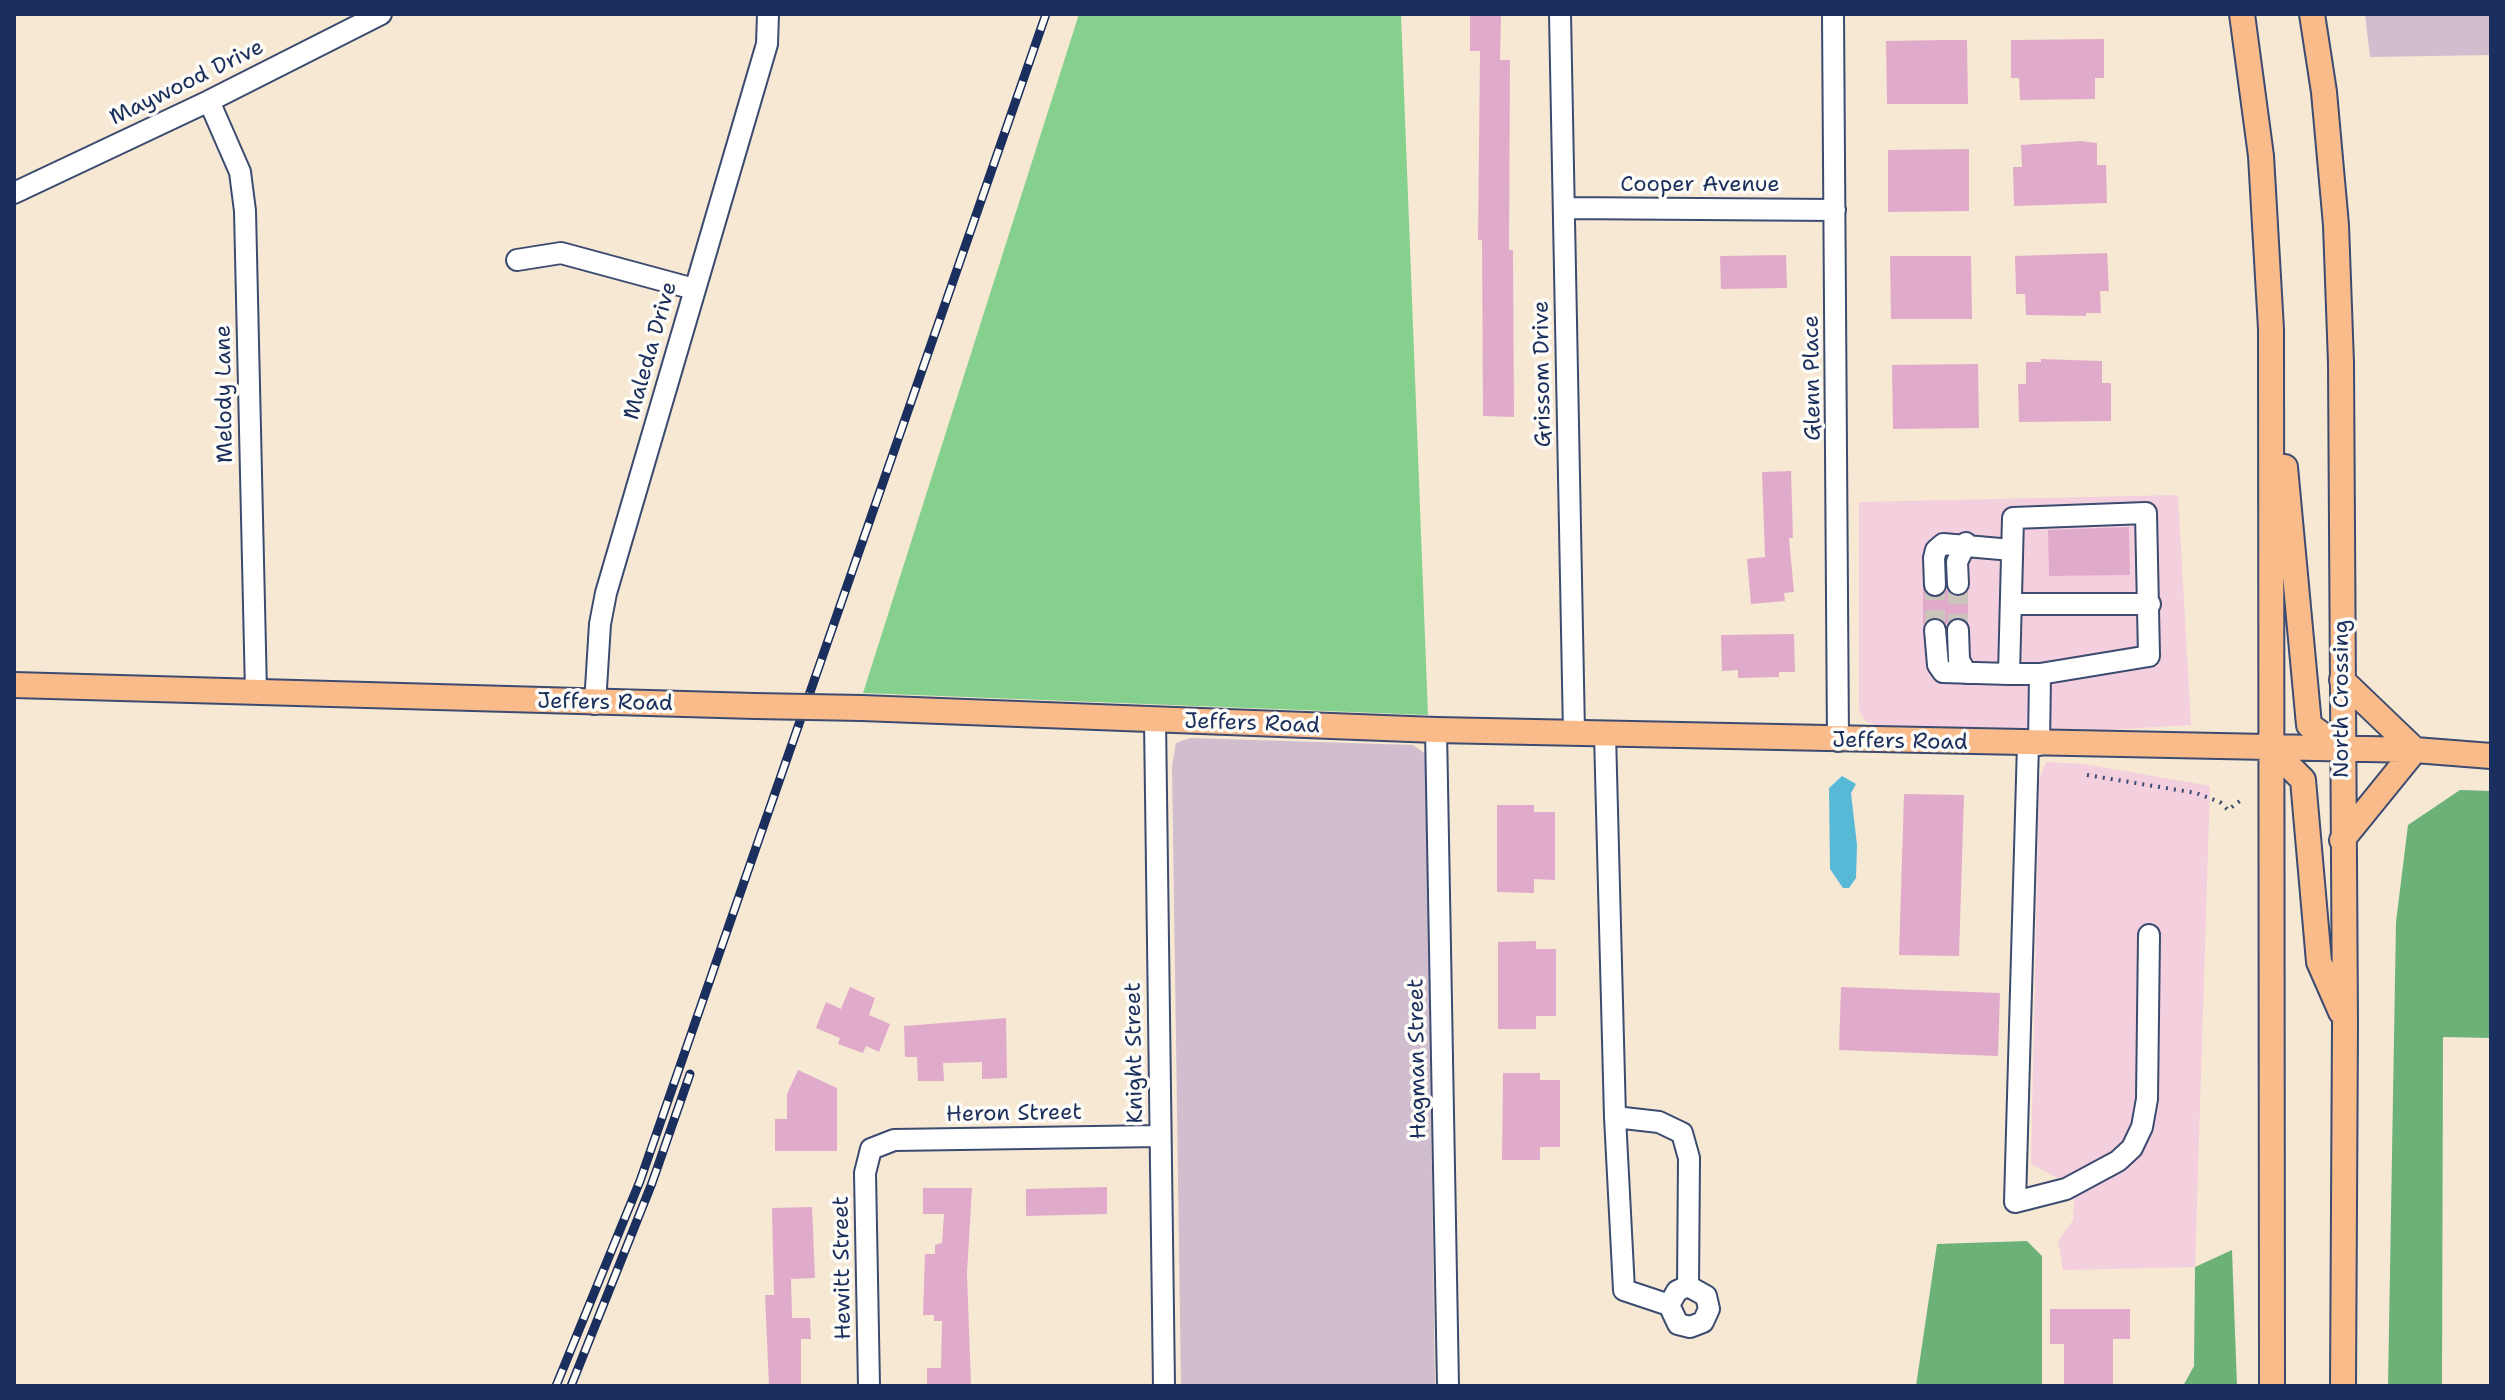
<!DOCTYPE html>
<html>
<head>
<meta charset="utf-8">
<style>
	body { margin:0 }
	#map { position:relative; width:2505px; height:1400px; overflow:hidden; background:#f7e8d4; font-family:"Shantell Sans",sans-serif }
	canvas { display:block }
	.frame { position:absolute; inset:0; border:16px solid #1b2f5e; pointer-events:none }
</style>
</head>
<body>
<div id="map">
<canvas width="2505" height="1400"></canvas>
<div class="frame"></div>
</div>
<script>
const ctx = document.querySelector('canvas').getContext('2d');
ctx.lineJoin = 'round';
function fill(path, color) { ctx.fillStyle = color; ctx.fill(path, 'evenodd'); }
const shape = rows => new Path2D(rows.map(r => 'M' + r).join(''));
function strokePath(path, color, width, dash) { ctx.strokeStyle = color; ctx.lineWidth = width; ctx.lineCap = dash ? 'butt' : 'round'; ctx.setLineDash(dash || []); ctx.stroke(path); }
function label(font, color, halo, rows, align = 'center') {
  ctx.font = font + ' "Shantell Sans",sans-serif'; ctx.lineWidth = 7; ctx.setLineDash([]); ctx.textBaseline = 'middle'; ctx.strokeStyle = halo; ctx.fillStyle = color; for (const [text, x, y, turn = 0] of rows) {
    ctx.save(); ctx.translate(x, y); ctx.rotate((+turn || 0) * Math.PI / 180); ctx.textAlign = isNaN(turn) ? turn : align; if (halo) ctx.strokeText(text, 0, 0); ctx.fillText(text, 0, 0); ctx.restore();
  }
}
fill(shape([
	[2178,495,2191,725,2089,731,1878,726,1865,721,1859,710,1859,502],
	[2046,762,2084,764,2210,786,2195,1267,2063,1270,2058,1241,2073,1220,2074,1199,2061,1180,2031,1164,2039,780]
]), '#f4cfdd');
fill(shape([
	[2365,14,2491,14,2491,55,2370,57],
	[1190,738,1413,745,1426,754,1435,1386,1181,1386,1172,766,1176,743]
]), '#d0bdcd');
fill(shape([
	[1079,14,1401,14,1428,715,863,693]
]), '#86d08d');
fill(shape([
	[2460,790,2491,791,2491,1038,2443,1037,2442,1386,2388,1386,2396,922,2408,825],
	[2027,1241,2042,1256,2042,1386,1916,1386,1937,1244],
	[2232,1250,2237,1386,2183,1386,2194,1366,2195,1267]
]), '#6cb278');
fill(shape([
	[1842,776,1856,784,1851,793,1857,845,1856,878,1849,888,1843,888,1830,869,1829,788]
]), '#58b9d7');
fill(shape([
	[1470,14,1501,14,1500,60,1510,60,1509,250,1513,250,1514,417,1483,416,1482,240,1478,240,1480,51,1470,51],
	[2104,39,2104,78,2095,78,2095,99,2020,100,2019,78,2011,78,2011,40],
	[1945,40,1967,40,1968,104,1887,104,1886,41],
	[2081,141,2097,143,2097,165,2106,165,2107,203,2014,206,2013,167,2022,167,2021,145],
	[1969,149,1969,211,1888,212,1888,150],
	[2107,253,2109,291,2100,291,2101,313,2086,313,2086,316,2026,315,2025,294,2016,294,2015,256],
	[1786,255,1787,288,1721,289,1720,256],
	[1890,256,1971,256,1972,319,1891,319],
	[2041,359,2102,361,2102,383,2111,383,2111,421,2019,422,2018,384,2026,384,2026,362,2041,362],
	[1978,364,1979,428,1893,429,1892,365],
	[1791,471,1793,538,1789,538,1794,592,1784,593,1785,601,1751,604,1747,559,1765,557,1762,472],
	[2129,527,2130,575,2049,576,2048,530],
	[1923,588,1935,598,1947,590,1958,597,1968,592,1968,622,1957,617,1946,624,1935,617,1923,625],
	[1794,634,1795,672,1779,672,1779,677,1738,678,1738,670,1722,671,1721,635],
	[1904,794,1964,795,1959,956,1899,955],
	[1497,805,1534,805,1534,812,1555,812,1555,880,1534,879,1534,893,1497,892],
	[1536,941,1536,949,1556,949,1556,1016,1536,1016,1536,1029,1498,1029,1498,942],
	[850,987,875,998,869,1015,890,1024,879,1052,866,1046,863,1053,838,1044,840,1038,816,1028,826,1002,841,1009],
	[1841,987,2000,993,1998,1056,1839,1050],
	[1006,1018,1007,1078,982,1079,982,1062,943,1063,944,1081,918,1081,917,1057,905,1057,904,1026],
	[798,1070,837,1088,837,1151,775,1151,775,1119,787,1119,787,1094],
	[1503,1073,1540,1073,1540,1080,1560,1080,1560,1147,1540,1147,1540,1160,1502,1160],
	[1107,1187,1107,1214,1026,1216,1026,1189],
	[923,1188,972,1188,967,1273,971,1385,927,1386,927,1368,941,1368,942,1321,934,1321,934,1315,923,1315,925,1254,935,1254,935,1245,942,1243,944,1214,923,1214],
	[812,1207,815,1278,791,1279,792,1318,810,1318,811,1339,801,1339,801,1386,769,1386,765,1295,774,1295,772,1208],
	[2050,1309,2130,1309,2130,1339,2113,1339,2113,1386,2064,1386,2064,1344,2050,1344]
]), '#e0abcb');
strokePath(shape([
	[1958,584,1958,630],
	[1935,630,1935,585]
]), '#cbc3bc', 20, [20, 10]);
const minor = shape([
	[1560,14,1574,733],
	[1833,14,1838,741],
	[209,101,240,172,245,211,256,692],
	[14,193,209,101,381,14],
	[1564,208,1835,210],
	[517,260,561,253,694,289],
	[2146,513,2149,656,2040,674,2009,674,2013,518,2146,513],
	[1958,584,1957,562,1966,543],
	[1935,585,1934,558,1936,550,1943,544,2012,550],
	[2012,604,2150,604],
	[1935,630,1938,665,1943,672,2009,674],
	[1958,630,1959,660,1966,673],
	[595,704,600,624,606,593,767,44,768,14],
	[1155,720,1164,1386],
	[1436,730,1448,1386],
	[1605,734,1615,1117,1624,1290,1669,1305,1677,1291,1688,1286,1689,1158,1682,1133,1659,1122,1615,1117],
	[2028,744,2015,1202,2066,1189,2118,1161,2132,1148,2142,1127,2147,1099,2149,935],
	[2039,745,2040,674],
	[1669,1305,1678,1324,1690,1327,1703,1322,1709,1309,1706,1296,1688,1286],
	[869,1386,865,1173,871,1149,894,1140,1160,1136]
]);
const major = shape([
	[2242,14,2261,156,2271,329,2272,1386],
	[2312,14,2324,92,2336,225,2341,363,2345,1024,2343,1386],
	[2285,467,2309,725,2342,749],
	[2342,680,2415,750],
	[14,685,755,706],
	[862,708,1436,730,2415,750,2491,756],
	[2272,749,2303,780,2319,962,2341,1012],
	[2342,840,2415,750]
]);
strokePath(minor, '#3c4b70', 24);
strokePath(major, '#3c4b70', 28);
strokePath(shape([
	[2087,775,2196,793,2220,802,2228,810,2241,800]
]), '#3c4b70', 4, [2, 6]);
strokePath(minor, '#fff', 20);
strokePath(major, '#fabb8b', 24);
const rail = shape([
	[556,1386,640,1181,1046,14],
	[571,1386,652,1183,690,1074]
]);
strokePath(rail, '#1b2f5e', 9);
strokePath(rail, '#fdfcf7', 6, [18]);
const majorBridge = shape([
	[755,706,862,708]
]);
strokePath(majorBridge, '#3c4b70', 28, []);
strokePath(majorBridge, '#fabb8b', 24);
label('22px', '#1b2f5e', '#fdfcf7', [
	["Maywood Drive",187,83,-26],
	["Cooper Avenue",1700,185],
	["Maleda Drive",651,351,-74],
	["Grissom Drive",1543,374,-91],
	["Glenn Place",1813,378,-91],
	["Melody Lane",225,394,-91],
	["North Crossing",2342,699,-90],
	["Jeffers Road",605,703,1],
	["Jeffers Road",1252,724,2],
	["Jeffers Road",1900,742,1],
	["Knight Street",1135,1053,-91],
	["Hagman Street",1418,1059,-91],
	["Heron Street",1014,1114,-1],
	["Hewitt Street",843,1268,-91]
]);
</script>
</body>
</html>
